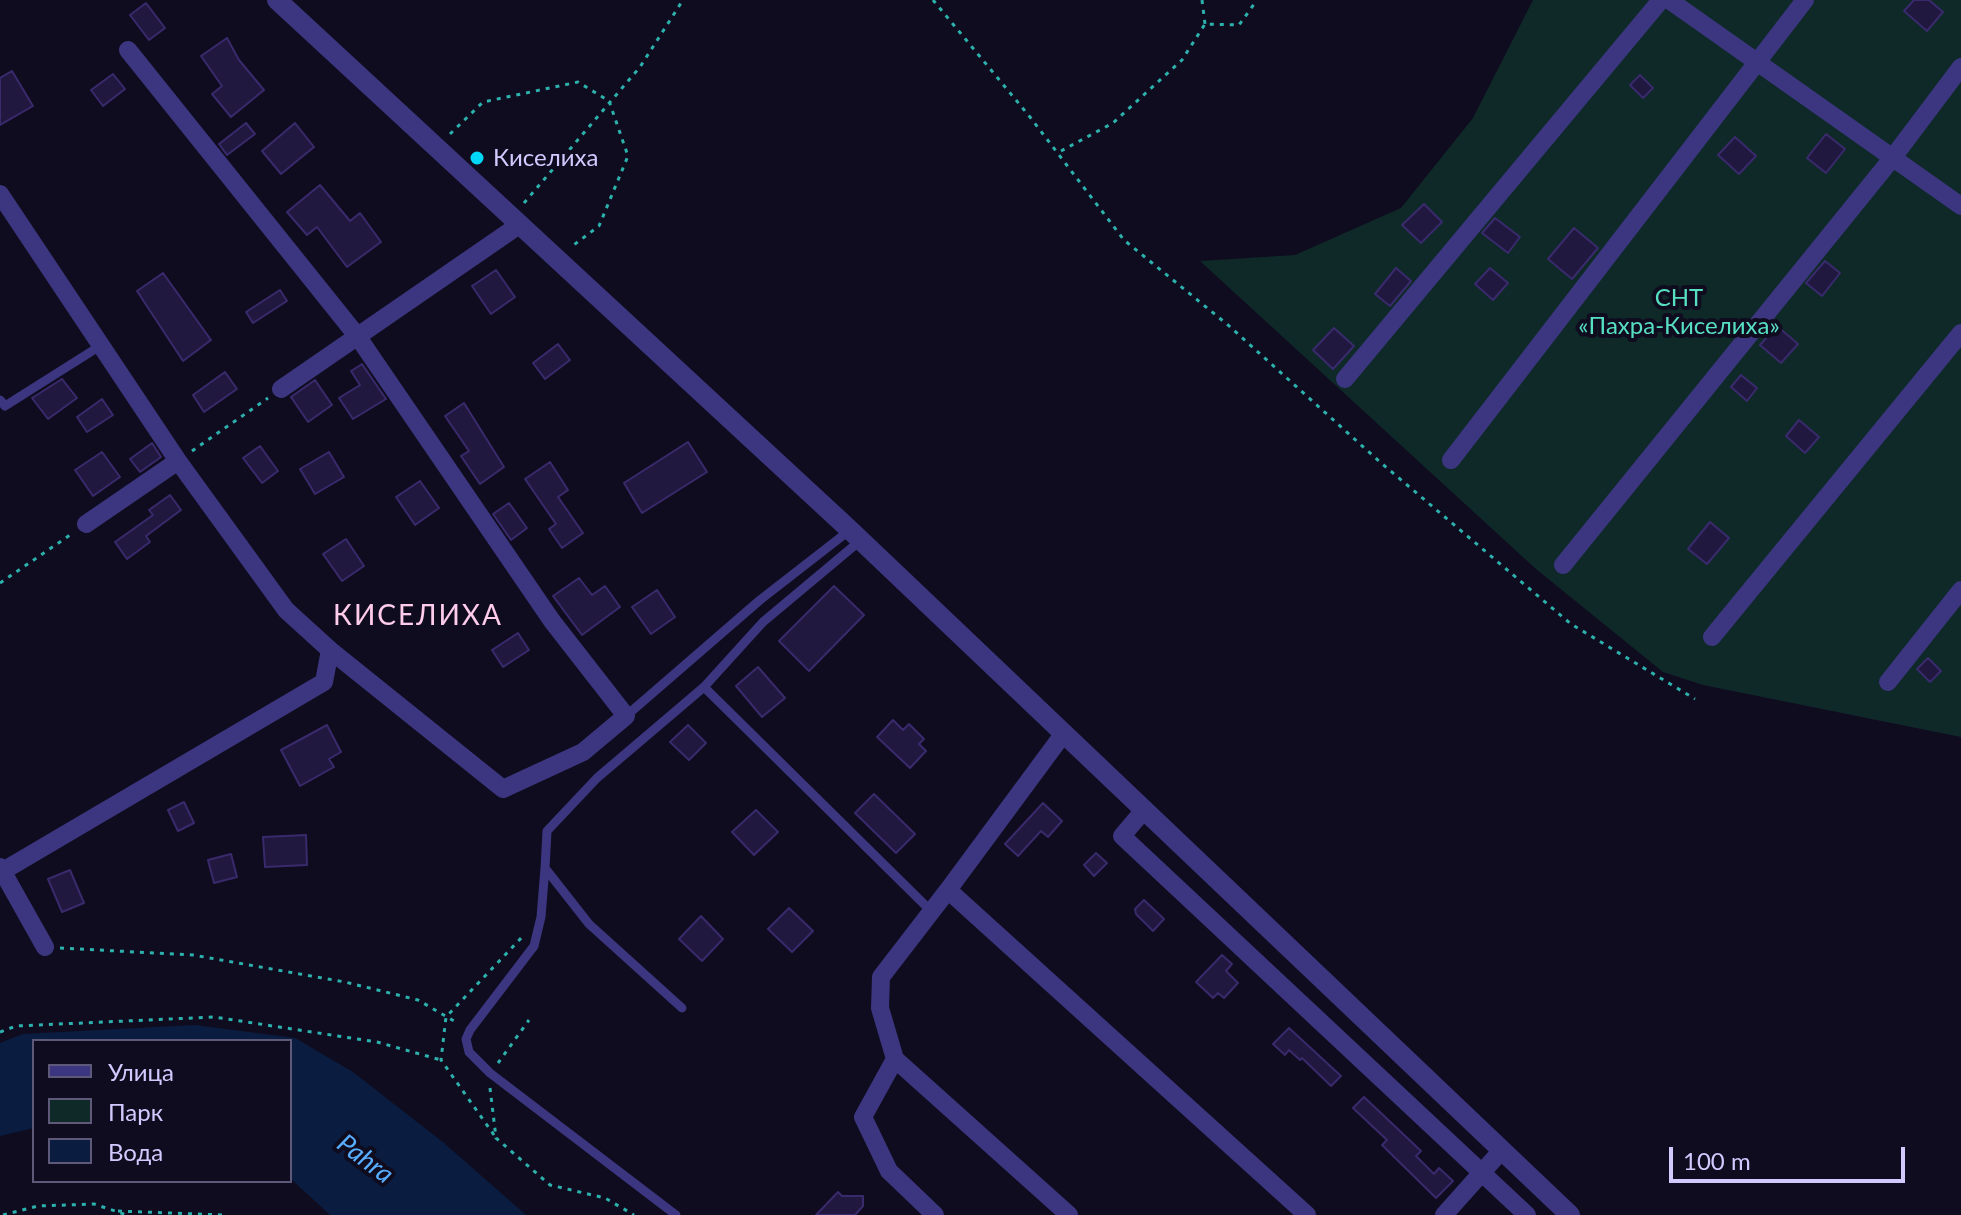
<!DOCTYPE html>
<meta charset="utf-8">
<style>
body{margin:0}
#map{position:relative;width:1961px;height:1215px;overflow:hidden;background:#100c1f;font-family:Lato,sans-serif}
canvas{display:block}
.legend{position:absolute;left:32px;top:1039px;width:260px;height:144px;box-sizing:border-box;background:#100c1f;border:2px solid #5e5879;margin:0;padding:10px 14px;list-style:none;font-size:24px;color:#d2caff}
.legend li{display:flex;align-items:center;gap:16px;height:40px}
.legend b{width:40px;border:2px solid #5e5879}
.scale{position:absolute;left:1669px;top:1147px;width:236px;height:36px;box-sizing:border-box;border:4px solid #d2caff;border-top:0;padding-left:10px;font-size:24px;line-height:28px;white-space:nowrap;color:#d2caff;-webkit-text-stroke:6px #100c1f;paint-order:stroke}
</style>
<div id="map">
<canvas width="1961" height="1215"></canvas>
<ul class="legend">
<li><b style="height:10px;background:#3b367f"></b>Улица</li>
<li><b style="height:22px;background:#0f2929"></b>Парк</li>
<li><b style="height:22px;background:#0a1d40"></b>Вода</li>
</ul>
<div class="scale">100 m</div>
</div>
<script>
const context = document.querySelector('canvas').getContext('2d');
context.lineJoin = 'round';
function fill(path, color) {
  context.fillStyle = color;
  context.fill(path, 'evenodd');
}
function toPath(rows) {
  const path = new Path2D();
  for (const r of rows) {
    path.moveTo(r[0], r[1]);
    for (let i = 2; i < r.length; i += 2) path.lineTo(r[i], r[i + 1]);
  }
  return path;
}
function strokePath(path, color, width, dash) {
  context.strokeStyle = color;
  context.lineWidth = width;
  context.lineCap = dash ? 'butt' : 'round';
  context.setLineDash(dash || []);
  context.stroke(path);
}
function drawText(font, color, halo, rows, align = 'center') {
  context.font = font + ' Lato,sans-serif';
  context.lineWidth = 8;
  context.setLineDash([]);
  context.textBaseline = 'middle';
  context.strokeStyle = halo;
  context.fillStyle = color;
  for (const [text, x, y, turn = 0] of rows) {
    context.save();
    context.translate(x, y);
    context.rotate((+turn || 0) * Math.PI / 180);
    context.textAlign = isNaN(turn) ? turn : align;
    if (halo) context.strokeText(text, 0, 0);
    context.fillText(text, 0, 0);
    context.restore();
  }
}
fill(toPath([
 [1533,0,1961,0,1961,737,1703,685,1663,672,1536,569,1200,261,1295,255,1401,208,1473,118]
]), '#0f2929');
fill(toPath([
 [195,1025,295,1038,353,1072,444,1143,526,1215,330,1215,290,1178,290,1041,34,1041,34,1128,0,1136,0,1043,23,1034]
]), '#0a1d40');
const building = toPath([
 [1914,0,1929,0,1943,12,1927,31,1904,11,1914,0],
 [146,3,165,28,149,40,130,15,146,3],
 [227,38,239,60,264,90,231,117,212,94,222,86,201,56,227,38],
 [12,71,33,106,0,125,0,78,12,71],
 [113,74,125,89,103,106,91,90,113,74],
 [1640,75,1653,88,1643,98,1630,85,1640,75],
 [246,123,255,134,227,155,219,144,246,123],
 [295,123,314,147,281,174,262,151,295,123],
 [1826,134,1845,149,1826,173,1807,158,1826,134],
 [1735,137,1756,156,1739,174,1718,155,1735,137],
 [320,185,350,221,360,213,381,242,347,267,317,227,307,235,287,212,320,185],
 [1424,204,1442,222,1421,243,1402,225,1424,204],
 [1495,218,1520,237,1508,253,1482,233,1495,218],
 [1574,228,1598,248,1572,279,1548,259,1574,228],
 [1825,261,1840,273,1822,296,1806,283,1825,261],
 [1396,268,1411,281,1390,306,1375,294,1396,268],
 [1490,268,1508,283,1493,300,1475,284,1490,268],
 [496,270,515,297,491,314,472,286,496,270],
 [163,273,211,340,183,361,137,291,163,273],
 [280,290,287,301,253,323,246,312,280,290],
 [1777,326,1798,344,1781,363,1760,345,1777,326],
 [1334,328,1354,346,1333,369,1313,350,1334,328],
 [558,344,570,360,545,379,533,363,558,344],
 [362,364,386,399,353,419,339,398,360,385,351,371,362,364],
 [225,372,237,389,204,412,193,395,225,372],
 [1741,375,1757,388,1747,401,1731,387,1741,375],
 [62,379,77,398,48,419,32,398,62,379],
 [315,380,332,405,308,422,291,397,315,380],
 [102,399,113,415,87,432,77,417,102,399],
 [464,403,504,467,480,484,461,456,469,451,445,416,464,403],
 [1799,420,1819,437,1805,453,1786,436,1799,420],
 [688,442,707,472,642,513,624,483,688,442],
 [152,443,161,457,140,472,130,459,152,443],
 [260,446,278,471,262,483,243,458,260,446],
 [102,452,120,477,93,496,75,470,102,452],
 [329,452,344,477,315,494,300,469,329,452],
 [550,462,568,490,558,497,583,533,562,548,549,529,556,524,525,479,550,462],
 [420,481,439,508,415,525,396,497,420,481],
 [170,495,181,510,146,536,150,542,127,559,115,542,153,515,149,510,170,495],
 [509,503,527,528,511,540,493,514,509,503],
 [1710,522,1729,538,1707,564,1688,549,1710,522],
 [346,539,364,566,342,581,323,554,346,539],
 [579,578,592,595,605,586,620,607,582,635,553,596,579,578],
 [834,586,864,615,809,671,779,641,834,586],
 [657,590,675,617,651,634,632,607,657,590],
 [518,633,529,650,503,667,492,650,518,633],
 [1928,658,1941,671,1930,682,1917,669,1928,658],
 [758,667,785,698,762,717,736,686,758,667],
 [893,720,903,730,909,724,924,739,919,744,926,751,910,768,877,737,893,720],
 [327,725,341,752,329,759,334,767,300,786,281,750,327,725],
 [688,725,706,743,689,760,670,742,688,725],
 [874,794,915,834,896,853,855,813,874,794],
 [184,802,194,823,178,831,168,810,184,802],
 [1043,803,1062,821,1048,837,1041,831,1018,856,1005,844,1043,803],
 [756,810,778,832,754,855,732,832,756,810],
 [306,835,307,865,265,867,263,837,306,835],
 [1096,853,1107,863,1094,876,1084,865,1096,853],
 [231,854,237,877,214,883,208,860,231,854],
 [70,870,84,903,62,912,48,879,70,870],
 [1144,900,1164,919,1153,931,1136,914,1135,909,1144,900],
 [789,908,813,931,792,952,768,929,789,908],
 [701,916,723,939,702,961,679,939,701,916],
 [1222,955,1232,964,1226,971,1238,983,1224,998,1218,993,1213,998,1196,982,1222,955],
 [1289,1028,1341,1076,1331,1086,1302,1058,1300,1060,1289,1050,1285,1055,1273,1044,1289,1028],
 [1364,1097,1421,1151,1416,1156,1434,1174,1439,1168,1453,1181,1436,1198,1382,1145,1387,1140,1353,1108,1364,1097],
 [838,1192,842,1196,863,1196,863,1206,855,1215,816,1215,838,1192]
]);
fill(building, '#211840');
strokePath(building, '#392a6c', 2);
strokePath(toPath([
 [933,0,1030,117,1124,240,1228,325,1380,462,1571,624,1695,699],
 [1202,0,1205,24],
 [450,134,483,102,578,82,609,101,628,156,599,226,571,247],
 [1061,151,1113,123,1182,60,1205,24,1239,25,1257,0],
 [524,203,640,67,683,0],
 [192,451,268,398],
 [0,583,73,533],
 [60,948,193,955,345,982,418,1000,454,1021],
 [0,1032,16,1026,214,1017,377,1042,441,1060],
 [498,1063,529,1020],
 [490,1088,496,1138,550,1185,605,1198,634,1215],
 [494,1135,441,1060,446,1017,524,935],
 [118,1211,224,1215],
 [3,1215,38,1206,94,1204,127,1215]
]), '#2cb1ad', 3, [4, 6]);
strokePath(toPath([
 [0,400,5,406,100,346],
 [704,687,931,911],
 [626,716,760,600,850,530],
 [545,868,541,917,534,946,470,1030,466,1039,469,1052,490,1073,676,1215],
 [682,1008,589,924,545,868,547,831,597,778,704,687,763,622,861,540]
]), '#3b367f', 9);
strokePath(toPath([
 [1669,0,1961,206],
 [0,194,178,461,286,610,330,650,503,789,583,752,626,716,552,621,358,337,128,50],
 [1345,379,1661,0],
 [281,389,519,225],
 [1451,460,1805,0],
 [86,524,178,461],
 [1563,565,1894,156,1961,67],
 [1712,637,1961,333],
 [1888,682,1961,590],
 [1064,733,948,890,1307,1215],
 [1144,810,1122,836,1527,1215],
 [0,867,45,947],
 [3,871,324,682,330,650],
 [948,890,881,977,880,1008,895,1059,1069,1215],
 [895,1059,863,1117,889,1171,935,1215],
 [1444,1215,1502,1150]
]), '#3b367f', 18);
strokePath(toPath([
 [277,0,850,530,1570,1215]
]), '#3b367f', 20);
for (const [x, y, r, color] of [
 [477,158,8,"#00d6f5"]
]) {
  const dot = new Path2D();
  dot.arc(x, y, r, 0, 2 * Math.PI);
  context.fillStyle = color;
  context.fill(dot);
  strokePath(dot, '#100c1f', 3);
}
drawText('24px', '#d2caff', '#100c1f', [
 ["Киселиха",493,158]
], 'left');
drawText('24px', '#56dfc1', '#100c1f', [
 ["СНТ",1679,298],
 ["«Пахра-Киселиха»",1679,326]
]);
drawText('italic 26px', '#58adff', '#100c1f', [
 ["Pahra",365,1159,37]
]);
context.letterSpacing = '2px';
drawText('28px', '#ffcceb', '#100c1f', [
 ["КИСЕЛИХА",418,616]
]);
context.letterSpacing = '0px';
</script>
